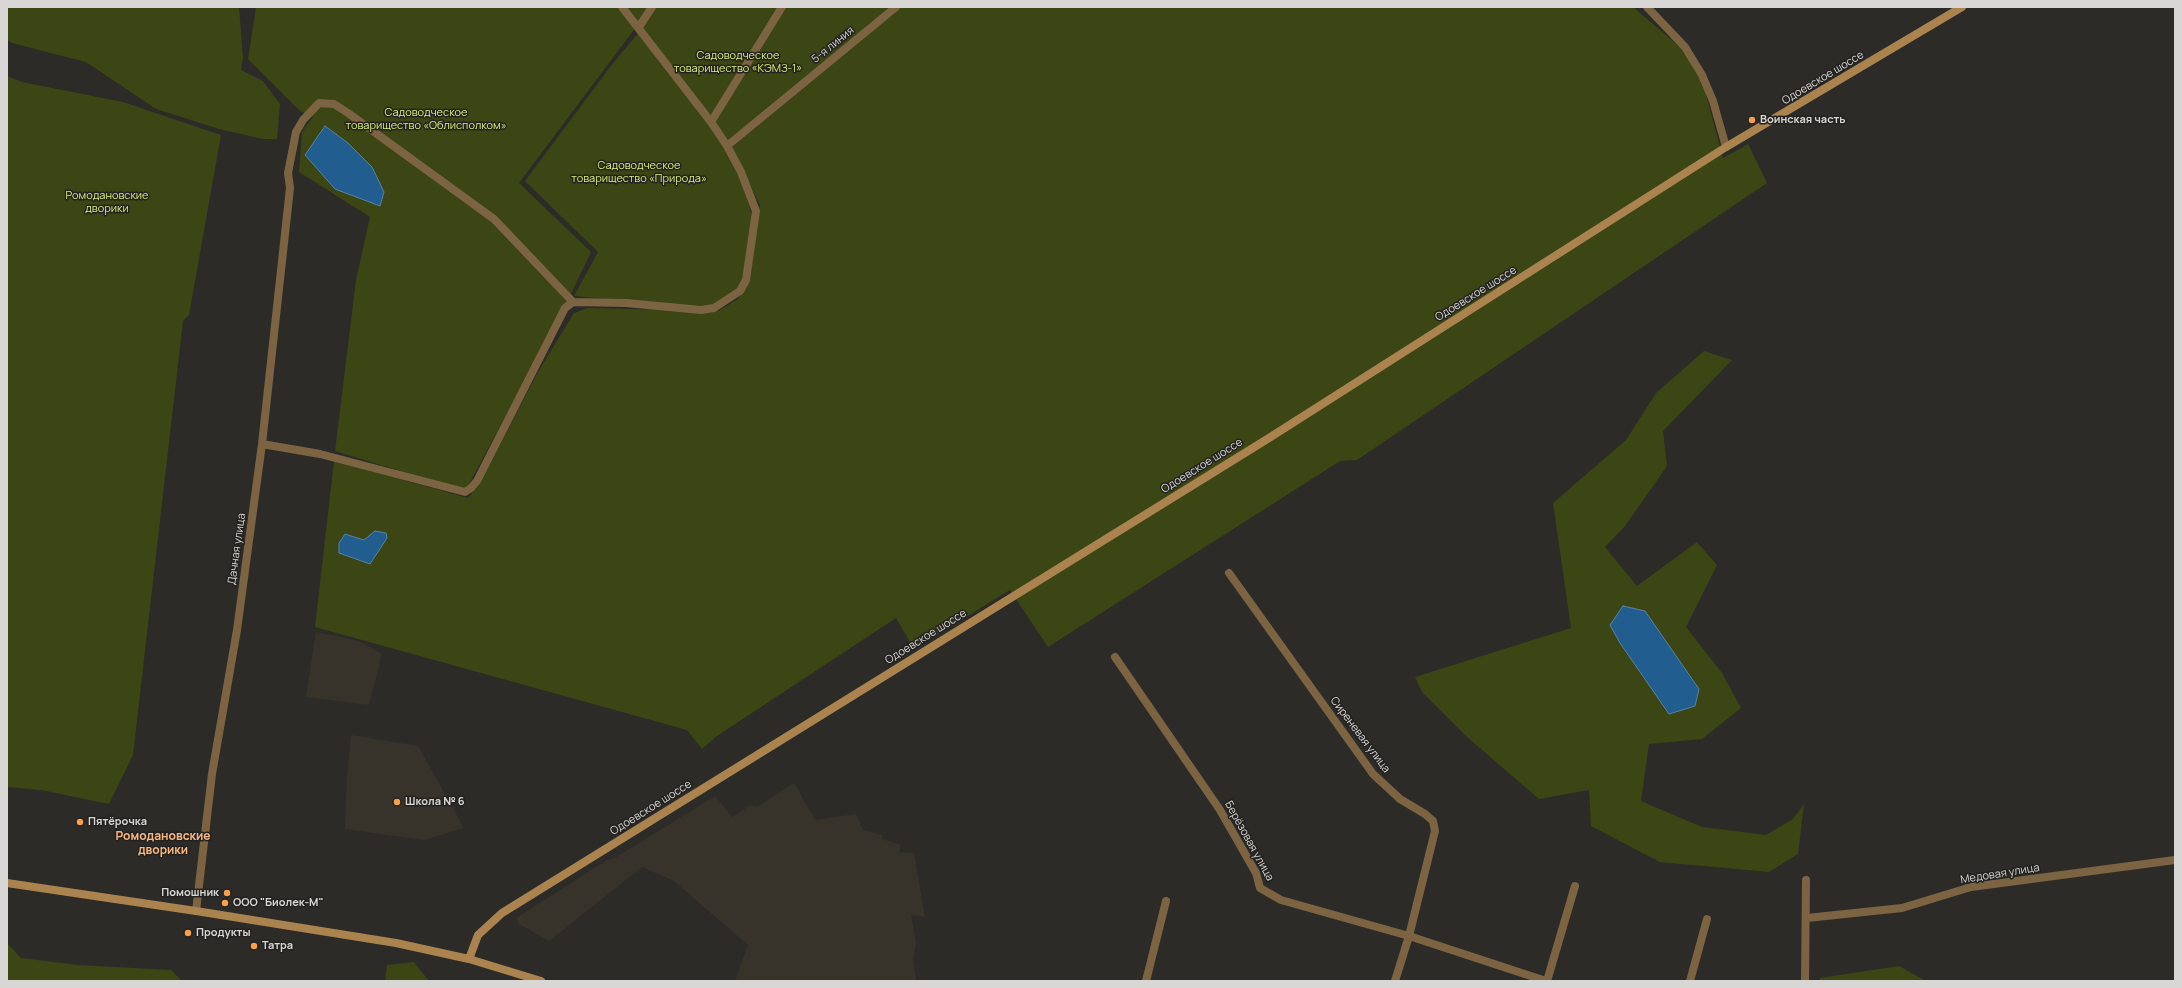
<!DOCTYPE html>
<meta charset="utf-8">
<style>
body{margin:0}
#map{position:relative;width:2182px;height:988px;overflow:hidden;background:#2d2b28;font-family:Manrope,sans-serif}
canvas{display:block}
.frame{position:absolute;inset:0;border:8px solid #d9d7d5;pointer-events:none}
</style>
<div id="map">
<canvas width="2182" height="988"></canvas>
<div class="frame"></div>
</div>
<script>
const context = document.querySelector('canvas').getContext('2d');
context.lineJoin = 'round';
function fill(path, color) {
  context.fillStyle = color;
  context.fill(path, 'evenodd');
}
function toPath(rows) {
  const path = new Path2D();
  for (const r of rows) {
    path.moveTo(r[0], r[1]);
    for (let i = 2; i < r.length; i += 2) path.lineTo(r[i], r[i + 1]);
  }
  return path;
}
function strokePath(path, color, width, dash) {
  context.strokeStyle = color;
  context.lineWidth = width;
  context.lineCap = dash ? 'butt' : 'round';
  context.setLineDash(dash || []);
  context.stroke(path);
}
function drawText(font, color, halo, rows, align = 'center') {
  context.font = font + ' Manrope,sans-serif';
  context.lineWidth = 3;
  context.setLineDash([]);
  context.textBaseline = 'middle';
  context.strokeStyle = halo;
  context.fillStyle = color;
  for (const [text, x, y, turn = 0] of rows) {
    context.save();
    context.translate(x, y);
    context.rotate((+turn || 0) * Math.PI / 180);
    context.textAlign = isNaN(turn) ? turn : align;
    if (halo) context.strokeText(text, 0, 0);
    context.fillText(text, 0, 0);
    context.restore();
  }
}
fill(toPath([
 [316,632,359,641,382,654,369,705,306,697],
 [351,735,418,746,464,828,424,840,345,829,347,777],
 [794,783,815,820,856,814,863,830,882,835,882,839,901,845,899,852,914,853,925,917,911,915,916,942,913,960,916,981,735,981,748,945,674,881,642,867,549,941,519,924,516,918,607,860,615,858,715,796,732,817,751,805,757,807]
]), '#38332a');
fill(toPath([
 [7,7,239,7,243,58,241,70,263,81,280,104,277,139,263,139,219,129,156,109,86,62,12,43,7,40],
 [256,7,619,7,636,27,519,183,591,252,570,296,468,486,464,488,456,488,335,451,356,280,370,217,299,172,302,132,313,117,300,111,248,59],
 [624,7,893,7,728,141],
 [901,7,1633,7,1680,47,1701,76,1723,158,1748,144,1767,183,1357,460,1340,461,1048,647,1010,590,914,649,896,618,717,736,702,749,687,730,315,627,334,461,468,498,480,483,538,372,574,313,588,308,718,311,738,299,750,277,760,205,731,148],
 [639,32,713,129,739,176,747,197,752,217,743,281,738,291,707,308,574,296,598,252,525,181,610,67],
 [7,76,22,82,123,102,221,135,189,315,183,321,133,755,109,804,41,790,7,787],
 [1704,351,1732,360,1663,431,1667,466,1625,526,1605,547,1637,586,1697,542,1717,565,1686,627,1722,673,1741,708,1702,739,1649,744,1641,801,1702,827,1766,835,1793,819,1804,804,1798,854,1769,872,1660,862,1591,826,1589,790,1539,799,1466,736,1422,692,1415,677,1571,628,1553,503,1626,440,1656,393],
 [7,943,21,958,78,965,171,970,182,981,7,981],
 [414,962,429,981,385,981,387,965],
 [1899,966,1926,981,1819,981,1820,978]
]), '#3c4514');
const water = toPath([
 [325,126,348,143,372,167,384,192,380,206,335,189,305,155,325,126],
 [375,531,386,533,387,538,370,564,339,553,339,543,345,534,364,540,375,531],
 [1623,606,1645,611,1699,689,1695,706,1669,714,1620,643,1610,625,1623,606]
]);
fill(water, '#215e8f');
strokePath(water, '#5882a4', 1);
strokePath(toPath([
 [1647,7,1685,47,1702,75,1713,101,1726,147],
 [639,27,652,7],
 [711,122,782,7],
 [727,146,896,7],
 [262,444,320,454,465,492,471,488,477,481,565,308,573,302,626,303,701,310,714,308,740,291,746,280,756,211,741,172,727,146,711,122,622,7],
 [1229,573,1373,774,1400,799,1425,814,1433,821,1435,831,1409,936,1395,981],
 [1115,657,1220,810,1256,873,1260,888,1281,900,1409,936,1546,981],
 [196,911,212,774,237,630,262,444,290,188,288,173,296,132,303,120,319,103,334,104,348,113,494,219,573,302],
 [1807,918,1902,908,1971,887,2175,860],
 [1146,981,1166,901],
 [1547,981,1575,886],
 [1690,981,1707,919],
 [1805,981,1806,880]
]), '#7c6443', 8);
strokePath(toPath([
 [7,883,196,911,396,943,469,959,541,981],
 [469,959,478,935,502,913,1269,438,1726,147,1962,7]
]), '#aa834e', 8);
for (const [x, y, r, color] of [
 [1752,120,4,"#f9a04c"],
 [397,802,4,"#f9a04c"],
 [80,822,4,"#f9a04c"],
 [227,893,4,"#f9a04c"],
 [225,903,4,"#f9a04c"],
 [188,933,4,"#f9a04c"],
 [254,946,4,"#f9a04c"]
]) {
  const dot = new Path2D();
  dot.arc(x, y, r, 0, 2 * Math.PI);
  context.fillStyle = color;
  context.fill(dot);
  strokePath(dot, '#23221f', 1.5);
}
drawText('11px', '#d9d7d5', '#23221f', [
 ["5-я линия",833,45,-39],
 ["Одоевское шоссе",1823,78,-31],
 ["Одоевское шоссе",1476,294,-32],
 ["Одоевское шоссе",1202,466,-32],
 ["Дачная улица",237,549,-82],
 ["Одоевское шоссе",926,637,-32],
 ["Сиреневая улица",1360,735,53],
 ["Одоевское шоссе",651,808,-32],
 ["Берёзовая улица",1249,841,61],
 ["Медовая улица",2000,874,-9]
]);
drawText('11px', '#d9f171', '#23221f', [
 ["Садоводческое",738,56],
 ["товарищество «КЭМЗ-1»",738,69],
 ["Садоводческое",426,113],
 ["товарищество «Облисполком»",426,126],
 ["Садоводческое",639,166],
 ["товарищество «Природа»",639,179],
 ["Ромодановские",107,196],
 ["дворики",107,209]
]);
drawText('bold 11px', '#d9d7d5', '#23221f', [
 ["Воинская часть",1760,120],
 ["Школа № 6",405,802],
 ["Пятёрочка",88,822],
 ["Помошник",219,893,"right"],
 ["ООО \"Биолек-М\"",233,903],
 ["Продукты",196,933],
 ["Татра",262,946]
], 'left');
drawText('bold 12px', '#f7b883', '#23221f', [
 ["Ромодановские",163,837],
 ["дворики",163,851]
]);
</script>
